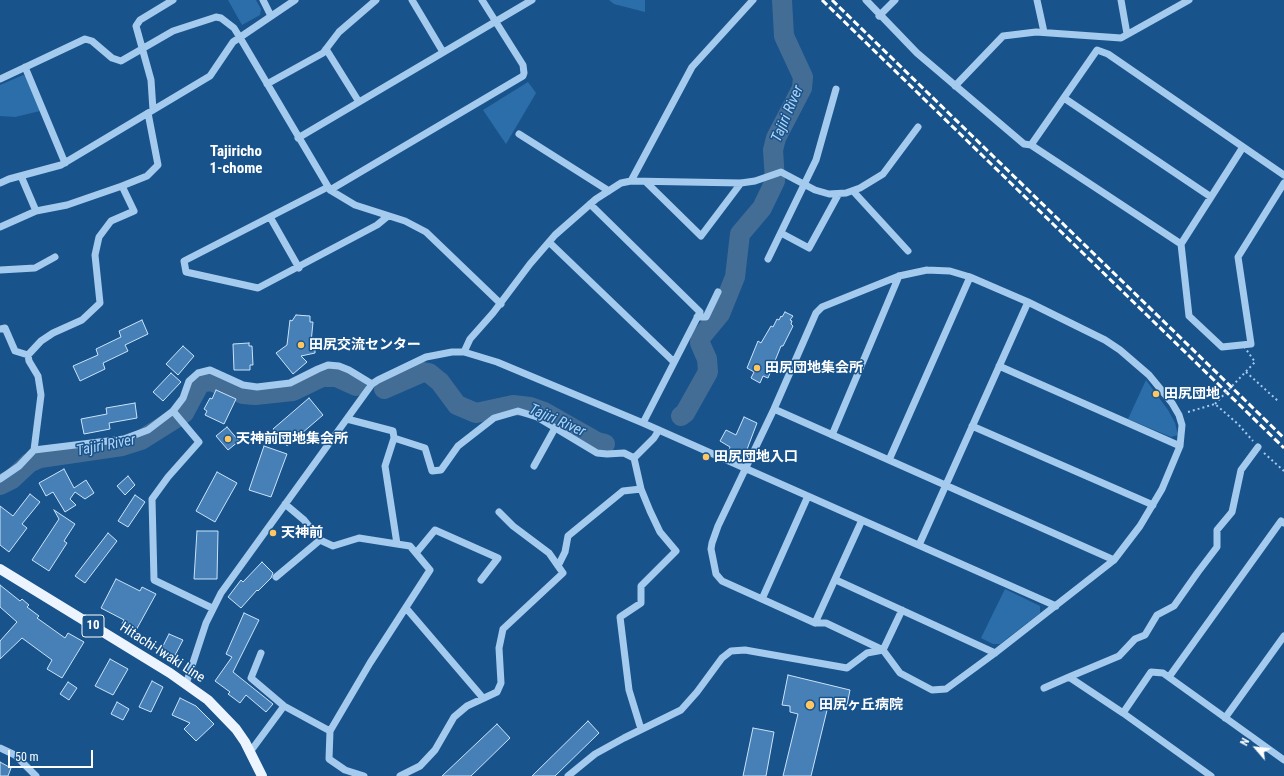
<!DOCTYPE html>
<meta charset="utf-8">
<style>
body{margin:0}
#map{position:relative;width:1284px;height:776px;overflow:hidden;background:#19538b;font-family:"Roboto Condensed",sans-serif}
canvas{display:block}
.north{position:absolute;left:1236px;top:728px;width:40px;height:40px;-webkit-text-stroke:3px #19538b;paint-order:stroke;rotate:298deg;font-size:11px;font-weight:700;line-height:16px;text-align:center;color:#fff}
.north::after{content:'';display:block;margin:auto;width:14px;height:18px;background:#fff;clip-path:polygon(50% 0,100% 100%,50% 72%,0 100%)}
.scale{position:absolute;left:8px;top:750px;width:85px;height:18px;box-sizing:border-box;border:2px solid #fff;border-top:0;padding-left:5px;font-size:12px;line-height:14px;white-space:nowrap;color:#fff;-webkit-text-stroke:3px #19538b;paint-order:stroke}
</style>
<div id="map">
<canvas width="1284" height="776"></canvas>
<div class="north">N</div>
<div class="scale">50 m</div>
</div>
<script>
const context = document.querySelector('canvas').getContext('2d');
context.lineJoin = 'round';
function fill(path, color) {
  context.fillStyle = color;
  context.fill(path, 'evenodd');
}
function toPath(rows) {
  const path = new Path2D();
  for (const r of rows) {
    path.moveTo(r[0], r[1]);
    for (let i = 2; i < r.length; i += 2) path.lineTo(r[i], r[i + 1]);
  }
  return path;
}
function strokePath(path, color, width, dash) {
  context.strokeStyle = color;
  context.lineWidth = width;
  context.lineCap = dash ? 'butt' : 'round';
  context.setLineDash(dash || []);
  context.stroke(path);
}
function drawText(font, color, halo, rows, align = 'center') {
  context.font = font + ' "Roboto Condensed","Noto Sans JP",sans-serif';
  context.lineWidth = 3;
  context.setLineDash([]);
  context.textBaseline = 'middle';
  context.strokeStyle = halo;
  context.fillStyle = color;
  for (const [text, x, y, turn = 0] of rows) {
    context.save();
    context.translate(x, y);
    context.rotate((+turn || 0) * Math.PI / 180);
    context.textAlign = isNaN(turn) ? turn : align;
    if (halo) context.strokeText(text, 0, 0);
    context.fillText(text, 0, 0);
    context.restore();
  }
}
fill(toPath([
 [228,0,256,0,261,9,260,15,242,25],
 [609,0,645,0,645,12,614,4],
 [23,75,28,77,40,111,15,117,0,116,0,85],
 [528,82,536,93,506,144,483,110],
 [1146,380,1168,410,1175,423,1178,435,1171,437,1128,419],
 [1005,589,1040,606,1040,613,1000,644,993,644,981,638]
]), '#2c6eaa');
const water = toPath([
 [778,0,786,1,788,26,781,26,778,0]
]);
fill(water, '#446d96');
strokePath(water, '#97c6f0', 1);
strokePath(toPath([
 [384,389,423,372,429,373,440,382,457,405,476,413,513,405,530,407,544,412,597,442,605,444],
 [681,416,685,413,708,372,707,359,700,343,701,337,720,314,735,277,740,234,762,208,775,181,773,150,776,138,802,88,803,77,784,36,782,0],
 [0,485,12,479,29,463,40,458,122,446,141,440,184,413,200,383,211,381,243,394,255,395,293,391,322,377,336,377,356,386]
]), '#446d96', 20);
const building = toPath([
 [785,312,793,316,790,320,792,321,791,324,793,326,783,346,781,346,768,378,763,376,760,383,751,378,754,372,747,368,758,341,761,343,771,326,773,327,777,319,779,320,781,316,782,317,785,312],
 [296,315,310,316,310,322,313,322,311,343,315,344,315,353,301,356,307,362,293,374,276,353,287,345,290,320,292,321,296,315],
 [142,320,148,334,125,345,128,351,103,363,105,369,80,381,73,366,98,355,96,349,121,337,119,331,142,320],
 [249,343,249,346,252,346,253,365,250,365,250,370,234,370,233,344,249,343],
 [183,346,194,356,178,375,166,364,183,346],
 [171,373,181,382,163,401,153,392,171,373],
 [216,390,236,399,224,424,205,415,207,411,204,409,210,398,212,399,216,390],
 [309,398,323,415,287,446,273,429,309,398],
 [135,403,137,418,109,423,110,429,84,434,81,419,107,414,106,408,135,403],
 [744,417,757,423,746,452,743,450,741,456,729,450,730,447,720,441,726,430,736,435,744,417],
 [227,427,239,441,228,450,216,436,227,427],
 [264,446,287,454,271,497,249,490,264,446],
 [64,469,74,488,86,480,94,493,85,499,75,492,70,499,76,505,65,512,53,492,46,496,39,483,64,469],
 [217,472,237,483,215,522,196,511,217,472],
 [128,476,135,485,125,495,117,486,128,476],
 [30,494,40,502,22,524,27,528,9,552,0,545,0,506,13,516,30,494],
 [135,495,145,502,128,527,118,521,135,495],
 [54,510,75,524,64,541,67,543,49,571,32,560,59,519,54,510],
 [197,531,218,531,217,579,194,579,197,531],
 [108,533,117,541,85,583,75,576,108,533],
 [262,562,273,573,271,578,258,591,257,590,241,608,228,597,241,580,243,582,262,562],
 [116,579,140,591,142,587,156,594,135,632,122,624,124,620,101,608,116,579],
 [0,585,20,601,22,599,29,605,27,607,39,616,37,618,65,638,68,633,84,642,62,678,47,669,52,660,22,638,0,659,0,641,17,622,0,607,0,585],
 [244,613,259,620,233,672,273,704,266,712,246,695,240,703,228,694,230,692,215,681,232,657,226,654,244,613],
 [169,634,183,640,173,659,160,652,169,634],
 [110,659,128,669,113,695,95,686,110,659],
 [788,675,850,690,846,710,828,706,811,776,783,776,798,714,790,712,790,706,782,705,788,675],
 [152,681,163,687,151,712,139,707,152,681],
 [68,682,77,688,69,700,60,694,68,682],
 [180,698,196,706,214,724,196,741,184,729,190,723,172,715,180,698],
 [117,702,129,709,123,720,111,714,117,702],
 [588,721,599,733,555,776,532,776,588,721],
 [497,724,510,738,471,776,442,776,497,724],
 [753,728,774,732,766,776,743,776,753,728],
 [0,762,11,768,8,776,0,776,0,762]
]);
fill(building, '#4680b6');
strokePath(building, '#cae3fa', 1);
strokePath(toPath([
 [1246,372,1278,401],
 [1188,412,1215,404,1238,424,1253,441],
 [1264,453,1284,471]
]), '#a4caee', 2, [2, 3]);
strokePath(toPath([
 [263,0,271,16],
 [412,0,443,52],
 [866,0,917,53,1024,144,1031,145,1181,244],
 [1037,0,1044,32],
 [1121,0,1127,34],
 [879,16,895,0],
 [326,49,359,102],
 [25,67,65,163],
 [0,79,85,39,92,41,112,58,121,61,173,31,216,17,221,18,234,28,239,36,330,190,355,205,405,221,426,232,501,304],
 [267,84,323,53,339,32,376,0],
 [955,86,1003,36,1036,32,1121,38,1189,0],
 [1064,98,1211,197],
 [153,110,151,80,136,26,140,20,173,0],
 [519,134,609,191],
 [298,138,532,0],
 [1031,145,1097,50,1108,54,1284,175],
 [1243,147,1181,244,1189,316,1222,347,1251,344,1238,257,1284,183],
 [21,176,36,211,67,205,122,186],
 [631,181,692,67,753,0],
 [646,182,701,236,741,183],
 [0,183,9,179,61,165,210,76,233,42,295,0],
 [328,187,184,261,186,272,258,288,377,225,388,216],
 [330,190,523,76,524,73,523,65,482,0],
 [853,191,908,251],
 [590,204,700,312,643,423],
 [270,217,299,268],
 [0,227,36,211],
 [781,233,809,248,838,195],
 [549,242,674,362],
 [768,259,816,160,836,89],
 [0,270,35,268,55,257],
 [927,270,950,271,970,277,1028,302,1105,340,1120,350,1149,375,1172,403,1179,415,1182,425,1180,446,1162,489,1140,526,1114,560,995,653,946,689,932,690,900,673,883,650,826,623,815,623,722,581,716,574,711,549,712,543,718,526,774,409,816,313,822,307,899,276,927,270],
 [697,317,706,317,718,292],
 [0,329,5,328,15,351,28,355],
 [464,352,470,339,493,313,530,264,555,235,596,199,621,183,631,181,741,183,755,181,781,172,815,190,829,194,846,193,860,188,883,174,918,127],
 [999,366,1180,446],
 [774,409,1114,560],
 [173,411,199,442,168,477,152,499,154,580,212,608],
 [347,419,393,431,394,438],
 [972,426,1153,505],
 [832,435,899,276],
 [34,450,124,439,148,430,173,411,183,398,189,381,198,373,210,370,243,385,257,387,290,383,318,369,328,365,339,366,349,370,372,384],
 [634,458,654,438,659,430],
 [889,460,970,277],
 [534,466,555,428],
 [0,479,19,466,34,450,41,395,38,376,29,361,28,355,41,341,53,333,82,320,100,303,95,255,99,237,111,221,134,211,122,186,147,176,158,165,148,113],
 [285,504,304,520,320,540],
 [919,545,1028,302],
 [416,553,435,530,498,558,481,580],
 [558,566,565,552,568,536,623,491,641,489],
 [276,577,320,540,333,546,359,538,397,544],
 [836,580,995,653],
 [762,599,808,496],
 [406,608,483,698],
 [815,623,862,520],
 [261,653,251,678,284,706,330,731],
 [1169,677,1281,521,1284,523],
 [186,684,206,623,221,593,372,384,378,380,426,357,452,352,464,352,497,362,643,423,1056,606],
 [1044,688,1069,677],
 [1123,713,1069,677,1119,656,1135,639,1145,635,1157,615,1174,606,1198,572,1217,547,1217,530,1232,512,1241,470,1258,447],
 [1225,718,1284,636],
 [0,748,15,755,36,776],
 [250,752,284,706],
 [364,776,345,770,329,759,330,731,370,663,430,570,410,546,397,544,385,466,394,438,425,448,432,471,441,470,458,446,494,418,518,411,537,417,597,453,607,454,624,453,634,458,641,489,650,511,660,532,676,551,641,586,641,603,620,617,629,690,641,729],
 [400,776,420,766,435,750,454,717,467,706,497,692,501,683,499,648,503,629,563,573,549,553,513,526,499,512],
 [568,776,595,754,624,738,681,710,697,692,722,658,731,651,745,650,847,668,867,653,883,650,902,610],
 [1211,776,1123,713,1151,672,1163,673,1284,760]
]), '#a4caee', 7);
strokePath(toPath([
 [0,569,170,673,208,700,236,729,245,742,262,776]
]), '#ebf4ff', 10);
strokePath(toPath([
 [822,0,1284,448],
 [832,0,1284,438]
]), '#fff', 3, [7, 3]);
strokePath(toPath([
 [1215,404,1255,362,1243,345]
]), '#a4caee', 2, [2, 3]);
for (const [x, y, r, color] of [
 [301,345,4,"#ffc661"],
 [757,368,4,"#ffc661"],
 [1156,394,4,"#ffc661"],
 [228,439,4,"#ffc661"],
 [706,457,4,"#ffc661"],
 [273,533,4,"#ffc661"],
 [810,705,5,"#ffc661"]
]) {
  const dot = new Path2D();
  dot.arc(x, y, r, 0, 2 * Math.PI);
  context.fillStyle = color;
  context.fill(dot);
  strokePath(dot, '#19538b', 1.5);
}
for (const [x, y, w] of [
 [93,626,22]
]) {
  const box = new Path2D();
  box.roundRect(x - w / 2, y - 11, w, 22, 3);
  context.fillStyle = '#19538b';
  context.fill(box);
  strokePath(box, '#fff', 1);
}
drawText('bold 13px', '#fff', null, [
 ["10",93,626]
]);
drawText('bold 14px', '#fff', '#19538b', [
 ["田尻交流センター",309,345],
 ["田尻団地集会所",765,368],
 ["田尻団地",1164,394],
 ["天神前団地集会所",236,439],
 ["田尻団地入口",714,457],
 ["天神前",281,533],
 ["田尻ヶ丘病院",819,705]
], 'left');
drawText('14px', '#fff', '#19538b', [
 ["Hitachi-Iwaki Line",162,653,33]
]);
drawText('italic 15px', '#b0d4f5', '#19538b', [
 ["Tajiri River",788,114,-67],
 ["Tajiri River",557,421,24],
 ["Tajiri River",106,446,-11]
]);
drawText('bold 15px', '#fff', '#19538b', [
 ["Tajiricho",236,152],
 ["1-chome",236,169]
]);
</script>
